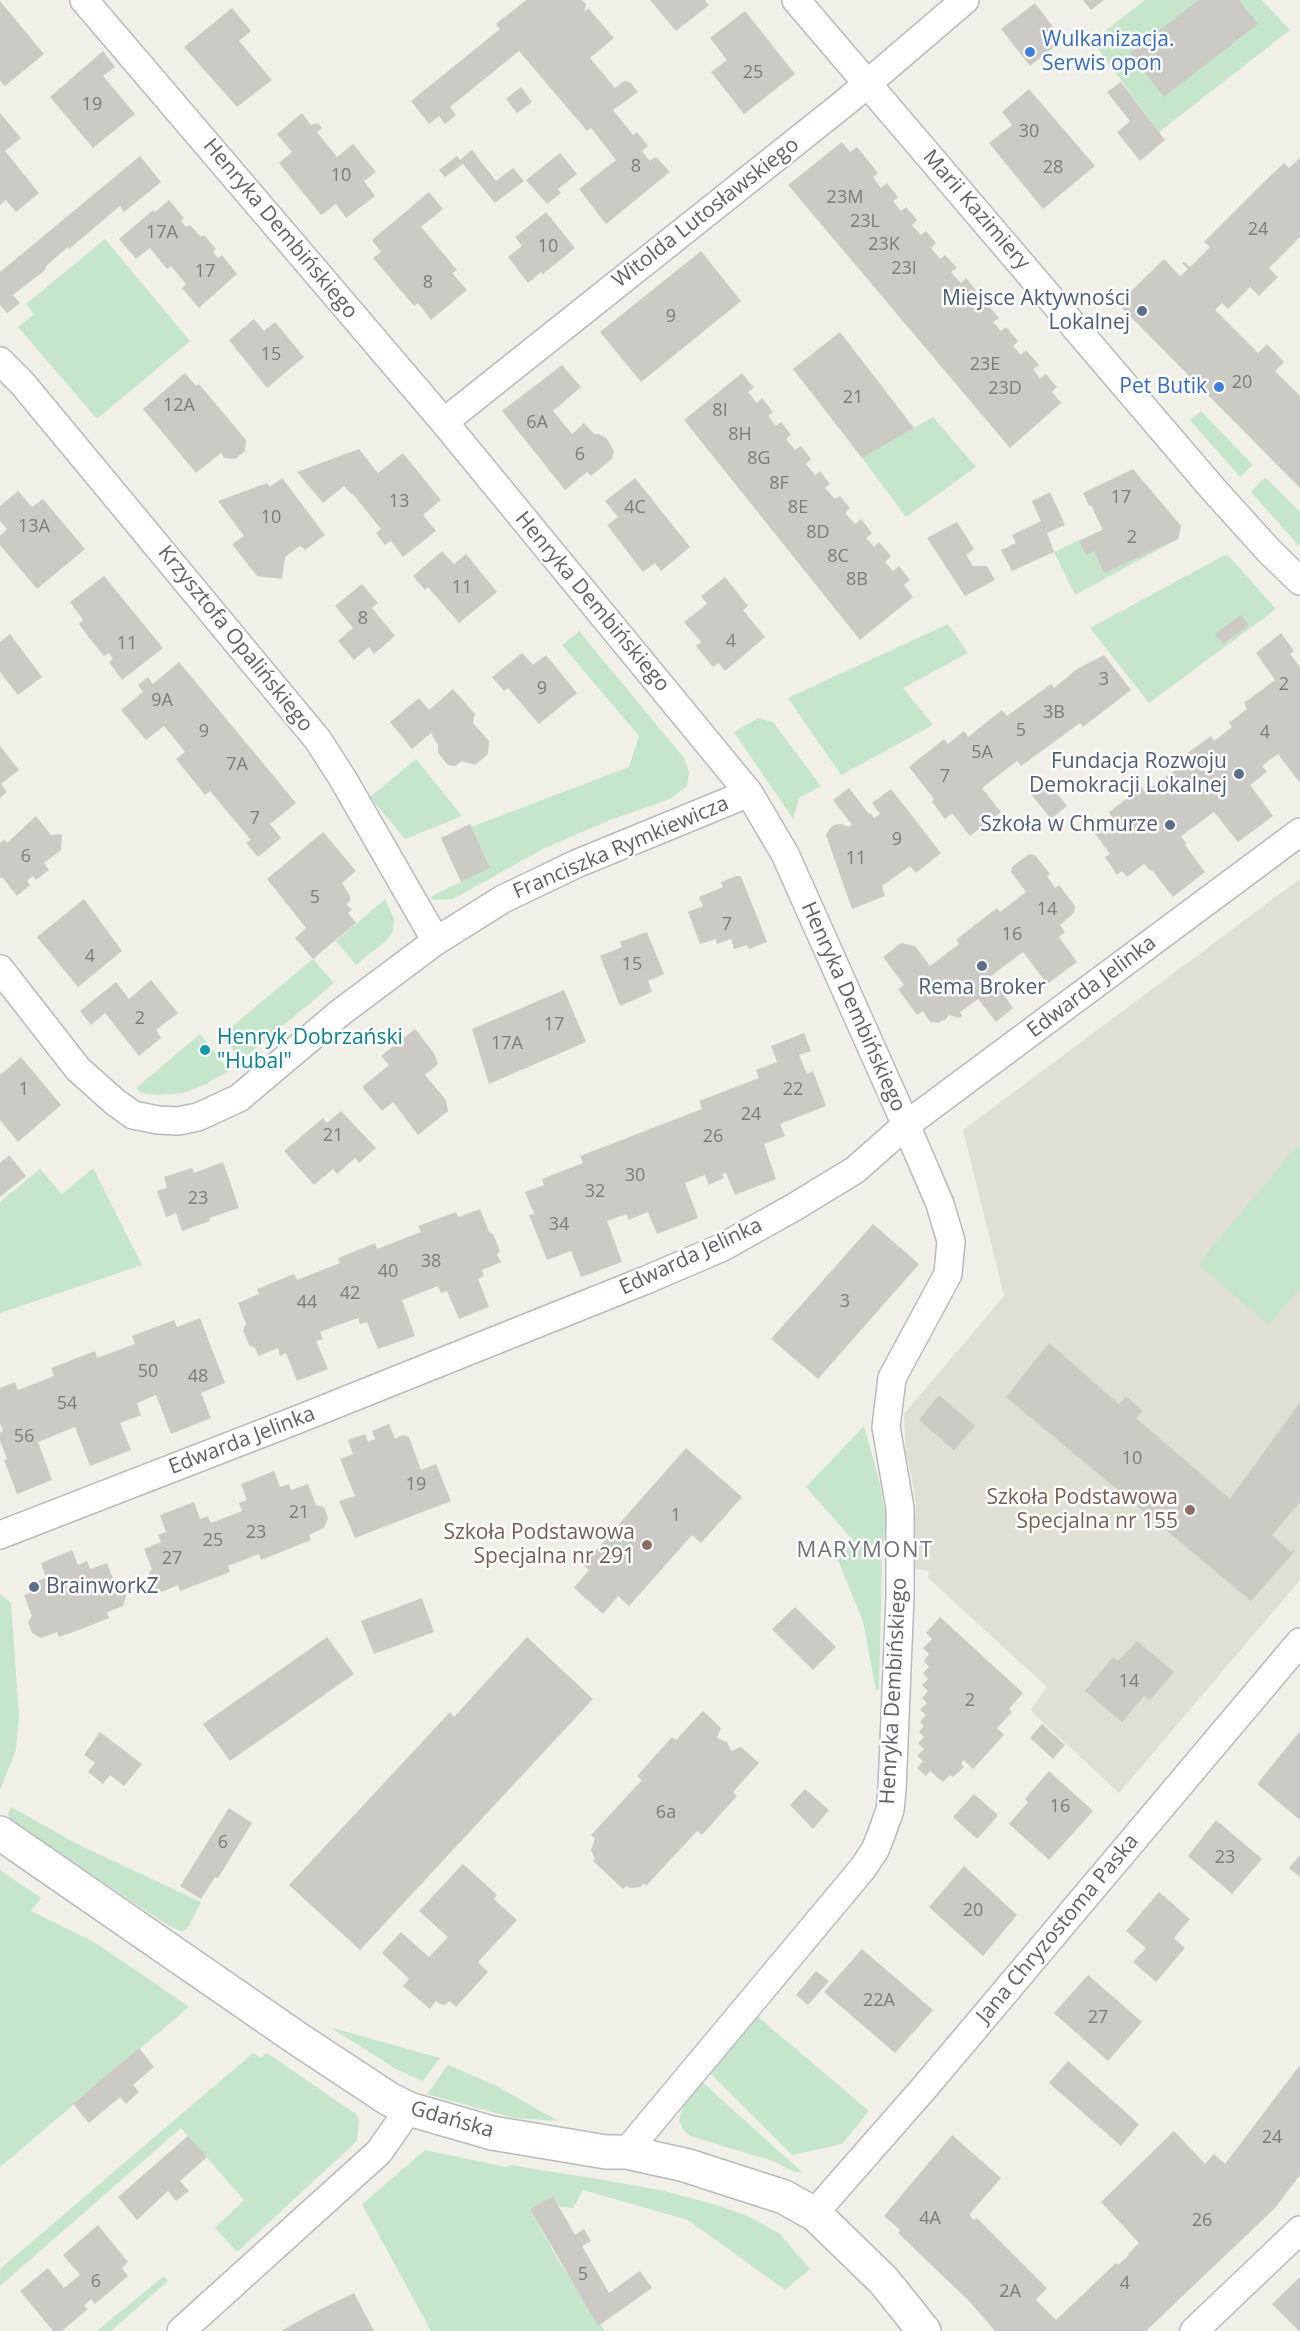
<!DOCTYPE html>
<meta charset="utf-8">
<style>
body{margin:0}
canvas{display:block;background:#f0f0e8}
</style>
<canvas width="1300" height="2331"></canvas>
<script>
const context = document.querySelector('canvas').getContext('2d');
context.lineJoin = 'round';
function fill(path, color) {
  context.fillStyle = color;
  context.fill(path, 'evenodd');
}
function toPath(rows) {
  const path = new Path2D();
  for (const r of rows) {
    path.moveTo(r[0], r[1]);
    for (let i = 2; i < r.length; i += 2) path.lineTo(r[i], r[i + 1]);
  }
  return path;
}
function strokePath(path, color, width, dash) {
  context.strokeStyle = color;
  context.lineWidth = width;
  context.lineCap = dash ? 'butt' : 'round';
  context.setLineDash(dash || []);
  context.stroke(path);
}
function drawText(font, color, halo, rows, align = 'center') {
  context.font = font + ' "Open Sans",sans-serif';
  context.lineWidth = 5;
  context.setLineDash([]);
  context.textBaseline = 'middle';
  context.strokeStyle = halo;
  context.fillStyle = color;
  for (const [text, x, y, turn = 0] of rows) {
    context.save();
    context.translate(x, y);
    context.rotate((+turn || 0) * Math.PI / 180);
    context.textAlign = isNaN(turn) ? turn : align;
    if (halo) context.strokeText(text, 0, 0);
    context.fillText(text, 0, 0);
    context.restore();
  }
}
fill(toPath([
 [1300,879,1300,1580,1119,1793,1035,1715,1031,1709,1047,1687,928,1578,929,1571,912,1568,916,1505,911,1473,906,1454,904,1414,1004,1296,963,1130]
]), '#e0dfd6');
fill(toPath([
 [1145,0,1262,0,1290,30,1159,132,1092,41],
 [105,239,190,341,97,419,18,327,34,314,26,304],
 [1201,411,1253,465,1240,477,1190,420],
 [933,417,976,467,906,517,862,458],
 [1265,477,1300,512,1300,547,1251,492],
 [1161,502,1181,526,1178,539,1075,595,1054,552],
 [1227,554,1276,609,1149,703,1090,628],
 [948,624,968,653,903,688,933,725,841,775,788,698],
 [579,631,684,758,689,772,687,786,670,799,610,820,543,849,453,899,433,900,430,897,490,868,471,827,629,767,639,736,562,645],
 [758,718,773,722,821,786,799,798,793,819,734,732],
 [416,759,462,816,405,839,370,797],
 [385,899,394,919,393,931,387,940,356,965,336,941],
 [313,959,334,983,244,1058,239,1058,224,1039,224,1033],
 [200,1034,229,1071,206,1084,183,1093,158,1095,140,1093,136,1088],
 [1298,1145,1300,1147,1300,1288,1269,1325,1198,1264],
 [93,1168,142,1265,0,1313,0,1202,40,1169,62,1194],
 [864,1426,880,1484,886,1518,882,1562,879,1689,876,1690,863,1622,836,1555,839,1549,851,1538,806,1487],
 [0,1594,11,1603,19,1715,16,1750,0,1790],
 [11,1807,79,1845,201,1902,190,1924,185,1930,180,1931,166,1924,11,1821,8,1814],
 [0,1870,41,1898,31,1911,96,1943,189,2007,0,2167],
 [757,2016,869,2111,842,2144,792,2155,710,2073],
 [331,2028,336,2029,440,2058,423,2081,398,2070],
 [253,2053,261,2058,267,2053,356,2114,359,2121,357,2141,237,2252,215,2228,244,2200,181,2128,0,2286,0,2269],
 [448,2065,497,2086,558,2121,514,2118,427,2094],
 [701,2081,803,2173,792,2171,776,2162,690,2136,683,2129,679,2120,684,2104],
 [425,2150,506,2167,511,2165,604,2180,665,2191,716,2205,748,2216,780,2234,810,2269,785,2290,688,2220,583,2190,573,2208,560,2207,553,2196,530,2209,558,2260,605,2331,431,2331,362,2204],
 [164,2276,168,2281,111,2331,97,2331]
]), '#c6e6cb');
fill(toPath([
 [526,0,582,0,586,4,584,12,588,8,614,38,590,58,615,88,624,81,630,82,638,92,613,110,633,135,637,132,648,146,642,151,650,161,656,157,670,172,606,224,579,189,616,160,591,128,587,131,519,51,450,107,456,115,445,124,439,116,429,124,411,101,500,29,496,24],
 [650,0,705,0,709,5,676,31],
 [1083,0,1104,0,1091,10],
 [1199,0,1239,0,1258,24,1164,97,1130,53],
 [0,1,44,54,5,86,0,81],
 [1035,3,1063,40,1030,66,1001,29],
 [232,8,251,31,239,41,272,80,237,107,184,47],
 [745,11,795,74,744,114,711,72,727,60,710,38],
 [103,51,115,67,103,76,135,114,93,148,50,97],
 [1121,82,1165,140,1140,161,1117,132,1130,121,1107,92],
 [521,87,532,102,517,113,506,99],
 [1029,89,1095,166,1043,209,989,143,1012,125,1002,112],
 [0,113,21,138,5,151,39,193,16,212,6,200,0,205],
 [302,113,311,125,318,123,322,128,317,132,337,157,353,144,376,172,364,181,375,196,346,218,336,204,321,215,279,163,292,152,277,134],
 [842,142,850,152,857,147,878,173,873,177,881,188,887,183,898,197,893,201,901,211,906,207,917,220,912,225,921,235,926,231,936,243,931,248,940,259,945,255,957,268,951,272,961,283,966,278,979,294,974,299,981,307,986,303,999,318,993,322,1001,331,1006,327,1018,341,1013,346,1021,355,1026,350,1039,365,1033,369,1040,379,1046,374,1057,387,1052,392,1061,403,1010,448,788,185],
 [472,150,496,181,513,168,524,181,495,203,463,164,445,177,439,170,457,156,460,160],
 [560,153,577,174,558,189,561,193,547,204,526,180],
 [140,156,161,182,124,212,120,206,69,249,68,247,47,265,45,270,13,295,20,303,7,313,0,305,0,272],
 [1300,158,1300,237,1269,268,1278,277,1259,296,1250,287,1228,309,1222,303,1215,310,1258,353,1267,344,1284,362,1275,371,1300,396,1300,488,1118,304,1164,259,1180,276,1188,269,1182,263,1184,262,1190,267,1210,247,1204,242,1264,182,1284,163,1289,168],
 [429,192,443,209,421,227,457,270,452,273,467,290,431,320,418,303,414,306,373,258,381,252,372,240],
 [169,200,184,218,181,221,186,227,190,225,201,237,204,235,216,249,213,252,218,258,222,255,237,274,199,308,182,288,186,284,171,266,167,269,150,248,136,259,119,239,153,210,155,212],
 [546,212,575,248,543,274,541,272,528,283,508,257,522,246,515,237],
 [701,251,741,301,641,382,600,332],
 [254,319,264,331,275,322,304,357,267,388,229,340],
 [840,332,914,428,862,458,793,369],
 [562,365,581,387,553,411,572,434,584,423,594,434,599,434,607,439,614,451,612,459,591,476,587,472,565,490,502,411],
 [185,373,196,386,199,384,246,440,245,451,235,459,224,458,221,453,196,473,143,409],
 [742,373,754,388,748,392,757,403,762,398,773,412,768,416,776,426,781,422,791,435,786,439,795,450,801,446,811,459,806,464,815,475,820,471,830,484,825,488,835,499,840,496,850,508,845,513,855,524,861,519,872,533,866,538,874,547,879,542,891,556,885,562,893,571,899,566,910,580,904,585,913,597,860,640,684,420],
 [359,449,378,473,403,453,441,500,423,515,436,531,403,557,391,541,385,545,376,533,381,529,352,493,351,494,344,486,323,503,297,472],
 [1133,469,1181,526,1178,539,1104,573,1094,551,1086,555,1079,541,1103,530,1091,505,1089,506,1083,493],
 [282,478,325,535,305,550,300,546,285,557,282,579,257,576,232,544,244,536,218,501,267,483,270,487],
 [635,478,690,547,661,571,655,563,643,572,607,525,618,517,605,501],
 [18,491,32,507,43,499,85,549,37,589,0,545,0,536,7,529,0,521,0,506],
 [1050,492,1065,525,1047,533,1054,552,1012,571,1001,550,1016,543,1012,535,1041,521,1032,501],
 [957,522,974,549,966,555,973,566,987,566,995,580,965,596,927,538],
 [442,551,454,564,466,554,497,592,459,623,428,587,425,590,413,576],
 [104,576,163,648,122,680,109,662,113,659,109,653,104,656,90,639,79,624,83,620,70,602],
 [725,577,748,606,743,610,765,637,725,671,719,663,713,667,696,646,701,642,684,622,707,604,701,596],
 [362,584,378,603,372,608,395,636,374,654,369,647,354,660,338,641,353,628,335,606],
 [1241,615,1249,625,1223,644,1215,634],
 [1281,633,1294,651,1290,654,1300,667,1300,783,1278,754,1262,766,1267,772,1250,785,1273,816,1238,842,1214,812,1181,836,1186,843,1185,845,1205,872,1173,897,1152,870,1151,871,1144,864,1127,877,1122,871,1117,875,1105,857,1110,854,1093,831,1112,817,1109,812,1142,787,1145,792,1182,765,1178,760,1211,736,1214,741,1232,727,1229,723,1247,709,1244,703,1275,680,1256,653],
 [10,634,42,677,18,695,0,672,0,642],
 [522,653,533,665,546,655,577,693,539,724,508,688,504,691,492,677],
 [1104,655,1131,690,1083,727,1080,723,1021,766,1017,761,982,788,1001,812,970,836,952,813,945,819,932,802,934,799,909,767,944,739,948,744,964,731,968,737,1002,710,1007,716,1051,684,1054,688,1077,669],
 [179,662,296,803,270,824,281,838,258,857,246,843,251,840,210,791,205,795,176,759,185,752,164,726,146,740,121,710,143,692,138,685,148,677,153,684],
 [453,689,475,714,473,723,489,741,488,754,475,765,462,761,455,766,448,765,438,753,438,745,431,733,412,749,390,722,419,698,429,710],
 [0,746,19,770,1,784,7,792,0,798],
 [1047,780,1067,806,1051,819,1030,793],
 [849,788,869,814,870,813,874,818,880,814,872,803,891,789,941,853,916,873,910,866,882,886,885,896,852,909,826,835,830,828,834,825,841,824,849,827,852,825,833,800],
 [36,816,51,835,62,834,61,850,44,863,49,870,36,880,33,876,27,881,30,885,17,896,3,878,0,878,0,843,4,839,7,843],
 [470,824,490,868,461,882,441,838],
 [323,832,356,871,342,883,350,896,350,901,347,904,352,910,348,913,356,923,313,959,295,938,306,928,267,879],
 [1029,854,1035,855,1050,874,1047,876,1055,888,1059,885,1075,906,1074,913,1060,925,1065,932,1059,937,1077,962,1047,984,1023,952,991,976,1013,1008,996,1022,978,999,960,1012,962,1016,959,1018,949,1015,944,1021,943,1020,938,1023,930,1022,923,1011,917,1015,898,989,904,985,883,957,901,943,915,946,930,966,959,944,956,940,976,924,997,908,1000,912,1026,892,1011,872,1012,867],
 [736,876,740,876,742,879,767,942,749,949,747,945,734,949,731,939,717,944,716,939,700,944,688,912,703,906,699,897,723,887,721,882],
 [84,899,122,951,78,987,37,937],
 [647,932,664,974,648,981,652,992,620,1006,600,956,622,947,620,942],
 [151,980,178,1013,156,1030,161,1038,139,1056,105,1013,91,1025,80,1011,116,982,129,999],
 [564,990,586,1042,489,1084,472,1029],
 [415,1029,434,1053,438,1064,425,1075,446,1100,448,1111,418,1135,393,1102,382,1111,362,1087,389,1065,381,1056],
 [804,1033,811,1051,799,1055,807,1074,813,1071,826,1106,780,1124,785,1136,764,1144,776,1179,735,1195,726,1173,722,1174,724,1178,709,1185,705,1175,685,1183,698,1218,657,1234,648,1212,628,1220,627,1214,607,1221,622,1262,581,1277,571,1251,547,1260,529,1215,534,1214,525,1192,544,1185,542,1179,583,1163,580,1156,702,1109,699,1101,759,1078,756,1070,777,1062,771,1046],
 [21,1057,61,1105,18,1142,0,1120,0,1075],
 [341,1111,376,1148,359,1163,355,1158,337,1174,333,1169,314,1185,284,1151,323,1118,327,1123],
 [9,1155,26,1176,0,1197,0,1163],
 [223,1162,239,1208,209,1218,210,1221,182,1231,176,1213,166,1217,157,1191,167,1188,164,1177,192,1168,194,1173],
 [480,1209,489,1232,493,1234,500,1251,497,1255,501,1262,482,1270,484,1276,478,1279,489,1307,459,1319,447,1291,441,1293,438,1286,402,1300,415,1336,378,1349,367,1322,360,1324,358,1318,338,1325,320,1332,323,1339,316,1341,328,1369,297,1381,286,1353,280,1356,278,1348,259,1356,255,1348,249,1345,243,1330,246,1324,238,1303,259,1294,257,1289,294,1274,297,1280,340,1263,338,1258,375,1243,377,1249,421,1232,418,1226,456,1212,458,1217],
 [873,1224,919,1264,818,1379,771,1339],
 [200,1318,225,1383,201,1393,211,1418,171,1434,156,1395,137,1403,141,1415,120,1423,131,1450,90,1466,75,1427,38,1442,52,1480,17,1494,4,1460,7,1459,0,1441,0,1433,3,1431,0,1423,0,1388,15,1382,18,1390,54,1376,51,1368,95,1351,97,1358,135,1344,132,1336,174,1320,177,1327],
 [1049,1343,1119,1404,1126,1396,1143,1411,1136,1418,1230,1499,1300,1402,1300,1502,1272,1535,1291,1552,1293,1550,1295,1551,1251,1601,1006,1397],
 [939,1395,975,1426,954,1450,919,1420],
 [389,1424,395,1439,403,1435,409,1437,421,1470,436,1464,451,1501,355,1538,339,1501,355,1496,340,1459,353,1454,348,1440,365,1434,368,1442,375,1439,372,1431],
 [686,1448,742,1497,701,1543,692,1535,629,1606,618,1596,603,1614,574,1588,589,1570,583,1565],
 [274,1471,280,1487,289,1484,291,1490,308,1484,316,1505,324,1507,328,1518,324,1528,309,1535,311,1540,261,1560,259,1554,228,1566,230,1572,180,1591,178,1585,162,1592,151,1586,147,1576,152,1569,144,1549,161,1542,158,1535,166,1532,160,1515,194,1502,200,1519,208,1516,211,1523,242,1511,239,1503,247,1500,241,1484],
 [72,1550,78,1565,87,1561,90,1569,107,1563,115,1584,122,1585,126,1596,123,1606,107,1612,109,1618,84,1628,59,1637,57,1632,41,1638,32,1633,28,1622,32,1616,24,1595,41,1589,38,1581,46,1578,41,1563],
 [422,1598,434,1632,374,1654,361,1621],
 [795,1607,836,1647,813,1670,772,1629],
 [940,1617,1023,1693,1009,1709,1012,1712,997,1728,1004,1735,973,1769,964,1760,961,1764,964,1767,953,1777,950,1775,943,1782,930,1771,926,1776,917,1768,923,1761,917,1756,924,1749,918,1743,924,1737,919,1732,924,1726,920,1722,926,1715,920,1710,927,1703,922,1698,928,1691,922,1685,928,1679,923,1673,929,1667,924,1661,929,1654,923,1648,932,1639,926,1633],
 [327,1637,354,1674,230,1761,203,1724],
 [527,1637,593,1699,360,1950,289,1885,450,1712,454,1717],
 [1137,1641,1174,1672,1150,1700,1144,1696,1122,1722,1085,1691,1113,1657,1118,1661],
 [703,1711,721,1728,717,1738,727,1742,731,1751,741,1747,759,1763,733,1792,737,1796,702,1835,697,1831,646,1886,644,1883,640,1887,630,1888,626,1886,623,1889,593,1861,595,1859,591,1850,595,1839,591,1835,642,1780,637,1776,672,1737,676,1740],
 [1042,1724,1065,1745,1053,1759,1030,1738],
 [1300,1731,1300,1820,1257,1784],
 [100,1732,142,1764,124,1786,110,1775,103,1784,88,1772,95,1763,84,1755],
 [1049,1771,1093,1811,1049,1860,1009,1824,1028,1802,1025,1799],
 [805,1789,829,1810,813,1829,790,1805],
 [974,1794,997,1814,997,1817,977,1839,953,1817],
 [229,1808,252,1823,218,1878,215,1877,201,1899,180,1886],
 [1216,1820,1262,1859,1232,1894,1188,1856],
 [1300,1855,1300,1877,1289,1868],
 [463,1864,497,1895,494,1899,517,1920,478,1962,488,1972,456,2007,449,2001,445,2005,440,2004,436,2001,430,2009,403,1986,409,1979,382,1953,401,1932,429,1957,448,1937,419,1911],
 [964,1866,1017,1915,983,1956,929,1907],
 [1159,1892,1190,1919,1174,1938,1185,1948,1156,1982,1133,1962,1146,1948,1126,1931],
 [862,1949,933,2010,895,2053,824,1992],
 [816,1971,829,1981,808,2005,796,1995],
 [1088,1975,1142,2022,1108,2061,1054,2013],
 [139,2048,154,2067,133,2085,139,2092,126,2104,120,2097,89,2123,73,2104],
 [1068,2061,1139,2124,1121,2146,1049,2083],
 [1300,2065,1300,2175,1275,2208,1146,2331,995,2331,969,2301,898,2233,900,2230,884,2216,952,2135,1001,2178,969,2215,974,2220,977,2218,1047,2288,1036,2300,1056,2320,1116,2263,1118,2265,1129,2255,1128,2254,1139,2243,1101,2202,1174,2131,1205,2164,1214,2154,1225,2164],
 [188,2136,207,2157,180,2181,189,2191,176,2201,168,2191,137,2220,118,2197],
 [553,2196,575,2235,584,2229,591,2241,582,2246,609,2293,640,2271,652,2288,598,2326,530,2209],
 [98,2225,128,2262,122,2268,128,2276,95,2304,91,2299,84,2306,88,2309,62,2331,53,2331,20,2291,48,2268,64,2288,80,2275,63,2255],
 [1300,2277,1300,2331,1299,2331,1272,2304],
 [354,2293,374,2331,281,2331,317,2311]
]), '#cccac4');
const minor = toPath([
 [84,0,444,422,749,793,785,854,906,1125,940,1204,951,1241,948,1274,892,1378,886,1427,900,1508,900,1596,892,1790,890,1810,881,1835,875,1850,863,1868,626,2152],
 [796,0,1213,489,1270,552,1300,581],
 [0,361,22,383,318,740,343,779,436,941],
 [444,422,847,101,965,0],
 [0,969,78,1069,115,1102,133,1115,158,1120,178,1121,198,1117,239,1098,341,1012,436,941,503,899,576,864,749,793],
 [0,1535,299,1419,646,1280,723,1247,796,1206,855,1170,906,1125,1300,832],
 [816,2215,825,2201,925,2087,1300,1642],
 [181,2331,379,2152,409,2109],
 [1194,2331,1300,2230]
]);
const tertiary = toPath([
 [0,1833,298,2039,389,2099,409,2109,492,2133,606,2152,626,2152,685,2165,784,2197,816,2215,884,2281,924,2331]
]);
strokePath(minor, '#b8b9bd', 30);
strokePath(tertiary, '#b8b9bd', 36);
strokePath(minor, '#fff', 27);
strokePath(tertiary, '#fff', 33);
for (const [x, y, r, color] of [
 [1030,52,6,"#3f7fe0"],
 [1142,311,6,"#5c6f8a"],
 [1219,387,6,"#3f7fe0"],
 [1239,774,6,"#5c6f8a"],
 [1170,825,6,"#5c6f8a"],
 [982,966,6,"#5c6f8a"],
 [205,1050,6,"#0f9aa8"],
 [1190,1510,6,"#8d6e63"],
 [647,1545,6,"#8d6e63"],
 [34,1587,6,"#5c6f8a"]
]) {
  const dot = new Path2D();
  dot.arc(x, y, r, 0, 2 * Math.PI);
  context.fillStyle = color;
  context.fill(dot);
  strokePath(dot, '#fff', 2);
}
drawText('18px', '#7a7c7e', null, [
 ["25",753,73],
 ["19",92,105],
 ["30",1029,132],
 ["8",636,167],
 ["28",1053,168],
 ["10",341,176],
 ["23M",845,198],
 ["23L",865,222],
 ["24",1258,230],
 ["17A",162,233],
 ["23K",884,245],
 ["10",548,247],
 ["23I",904,269],
 ["17",205,272],
 ["8",428,283],
 ["9",671,317],
 ["15",271,355],
 ["23E",985,365],
 ["20",1242,383],
 ["23D",1005,389],
 ["21",853,398],
 ["12A",179,406],
 ["8I",720,411],
 ["6A",537,423],
 ["8H",740,435],
 ["6",580,455],
 ["8G",759,459],
 ["8F",779,484],
 ["17",1121,498],
 ["13",399,502],
 ["4C",635,508],
 ["8E",798,508],
 ["10",271,518],
 ["13A",34,527],
 ["8D",818,533],
 ["2",1132,538],
 ["8C",838,557],
 ["8B",857,580],
 ["11",462,588],
 ["8",363,619],
 ["4",731,642],
 ["11",127,644],
 ["3",1104,680],
 ["2",1284,685],
 ["9",542,689],
 ["9A",162,701],
 ["3B",1054,713],
 ["5",1021,731],
 ["9",204,732],
 ["4",1265,733],
 ["5A",982,753],
 ["7A",237,765],
 ["7",945,777],
 ["7",255,819],
 ["9",897,840],
 ["6",26,857],
 ["11",856,859],
 ["5",315,898],
 ["14",1047,910],
 ["7",727,925],
 ["16",1012,935],
 ["4",90,957],
 ["15",632,965],
 ["2",140,1019],
 ["17",554,1025],
 ["17A",507,1044],
 ["1",24,1090],
 ["22",793,1090],
 ["24",751,1115],
 ["21",333,1136],
 ["26",713,1137],
 ["30",635,1176],
 ["32",595,1192],
 ["23",198,1199],
 ["34",559,1225],
 ["38",431,1262],
 ["40",388,1272],
 ["42",350,1294],
 ["3",845,1302],
 ["44",307,1303],
 ["50",148,1372],
 ["48",198,1377],
 ["54",67,1404],
 ["56",24,1437],
 ["10",1132,1459],
 ["19",416,1485],
 ["21",299,1513],
 ["1",676,1516],
 ["23",256,1533],
 ["25",213,1541],
 ["27",172,1559],
 ["14",1129,1682],
 ["2",970,1701],
 ["16",1060,1807],
 ["6a",666,1813],
 ["6",223,1843],
 ["23",1225,1858],
 ["20",973,1911],
 ["22A",879,2001],
 ["27",1098,2018],
 ["24",1272,2138],
 ["4A",930,2219],
 ["26",1202,2221],
 ["5",583,2275],
 ["6",96,2282],
 ["4",1125,2284],
 ["2A",1010,2292]
]);
drawText('21px', '#366cbe', '#fff', [
 ["Wulkanizacja.",1042,40],
 ["Serwis opon",1042,64],
 ["Pet Butik",1207,387,"right"]
], 'left');
drawText('21px', '#5f6267', '#fff', [
 ["Marii Kazimiery",976,210,49],
 ["Witolda Lutosławskiego",706,213,-38],
 ["Henryka Dembińskiego",280,229,50],
 ["Henryka Dembińskiego",592,602,50],
 ["Krzysztofa Opalińskiego",235,639,51],
 ["Franciszka Rymkiewicza",621,848,-23],
 ["Edwarda Jelinka",1092,987,-37],
 ["Henryka Dembińskiego",853,1007,66],
 ["Edwarda Jelinka",691,1257,-25],
 ["Edwarda Jelinka",242,1441,-21],
 ["Henryka Dembińskiego",894,1691,-87],
 ["Jana Chryzostoma Paska",1058,1929,-50],
 ["Gdańska",452,2120,16]
]);
drawText('21px', '#4e5e75', '#fff', [
 ["Miejsce Aktywności",1130,299],
 ["Lokalnej",1130,323],
 ["Fundacja Rozwoju",1227,762],
 ["Demokracji Lokalnej",1227,786],
 ["Szkoła w Chmurze",1158,825],
 ["Rema Broker",982,988,"center"],
 ["BrainworkZ",46,1587,"left"]
], 'right');
drawText('21px', '#0d838f', '#fff', [
 ["Henryk Dobrzański",217,1038],
 ["\"Hubal\"",217,1062]
], 'left');
drawText('21px', '#785e54', '#fff', [
 ["Szkoła Podstawowa",1178,1498],
 ["Specjalna nr 155",1178,1522],
 ["Szkoła Podstawowa",635,1533],
 ["Specjalna nr 291",635,1557]
], 'right');
context.letterSpacing = '1.5px';
drawText('22px', '#707379', '#fff', [
 ["MARYMONT",865,1551]
]);
context.letterSpacing = '0px';
</script>
